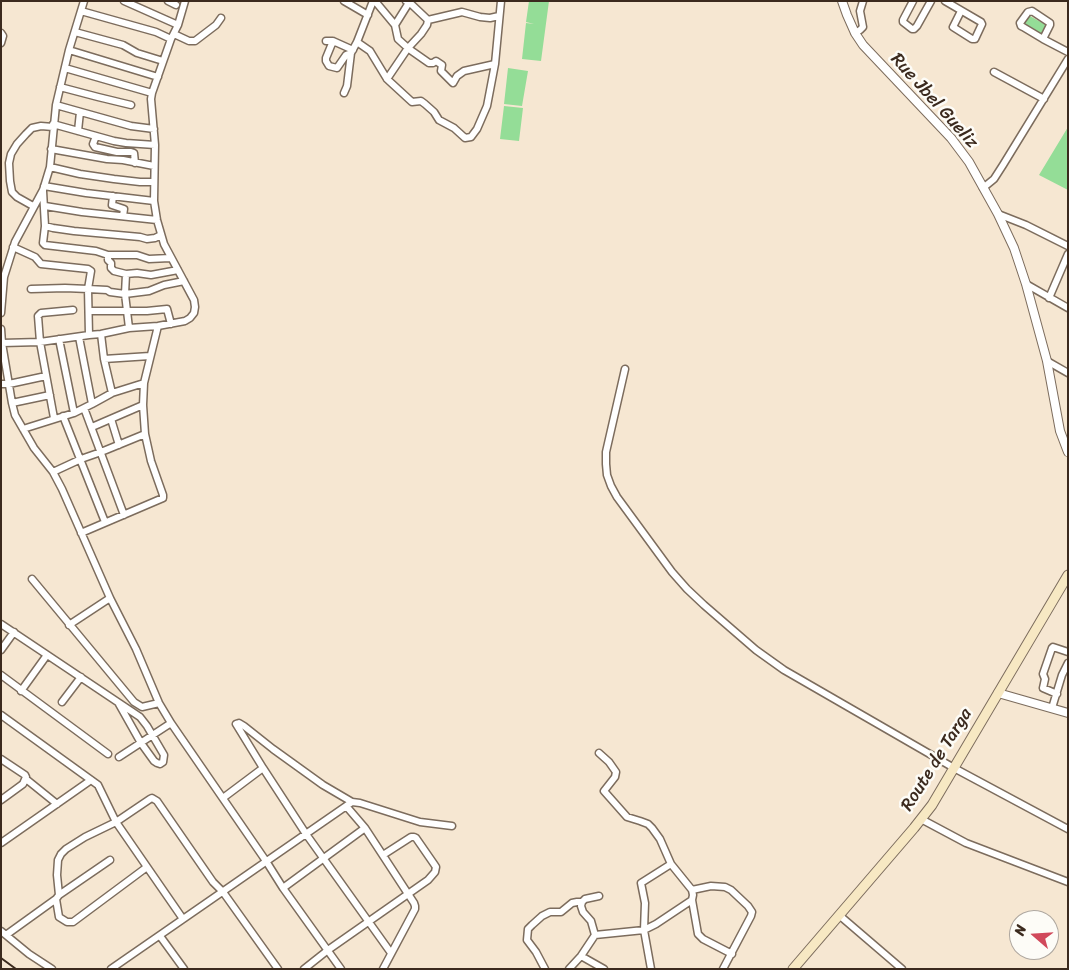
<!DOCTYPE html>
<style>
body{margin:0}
#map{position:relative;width:1069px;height:970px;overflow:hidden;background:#f6e7d2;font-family:Sriracha,sans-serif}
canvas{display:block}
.frame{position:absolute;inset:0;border:2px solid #3b2a1e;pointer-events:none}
.north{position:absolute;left:1009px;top:910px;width:50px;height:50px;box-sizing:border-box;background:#fdfcf7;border:1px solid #afa8a0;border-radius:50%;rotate:289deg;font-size:14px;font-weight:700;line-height:20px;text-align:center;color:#3b2a1e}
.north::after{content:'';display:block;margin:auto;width:18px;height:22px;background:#d1495b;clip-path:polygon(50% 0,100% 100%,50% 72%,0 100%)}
</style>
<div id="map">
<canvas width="1069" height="970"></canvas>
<div class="frame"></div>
<div class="north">N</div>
</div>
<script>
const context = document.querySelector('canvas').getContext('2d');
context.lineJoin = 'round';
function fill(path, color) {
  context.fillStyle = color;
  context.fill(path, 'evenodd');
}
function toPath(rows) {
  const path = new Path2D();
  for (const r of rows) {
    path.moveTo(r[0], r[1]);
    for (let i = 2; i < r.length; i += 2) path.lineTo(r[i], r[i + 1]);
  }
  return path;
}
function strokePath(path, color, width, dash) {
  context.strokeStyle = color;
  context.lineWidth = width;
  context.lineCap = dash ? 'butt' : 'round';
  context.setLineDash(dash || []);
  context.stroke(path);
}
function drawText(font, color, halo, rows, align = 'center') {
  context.font = font + ' Sriracha,sans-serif';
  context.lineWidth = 5;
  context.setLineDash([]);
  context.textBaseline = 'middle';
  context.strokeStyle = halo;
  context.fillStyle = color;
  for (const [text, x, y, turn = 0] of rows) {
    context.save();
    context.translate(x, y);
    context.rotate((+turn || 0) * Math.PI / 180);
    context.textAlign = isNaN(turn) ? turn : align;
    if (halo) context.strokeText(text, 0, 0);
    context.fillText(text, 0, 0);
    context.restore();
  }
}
fill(toPath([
 [529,1,549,1,541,61,522,59,526,23,534,24,526,22],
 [1028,15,1046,25,1040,35,1022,26],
 [508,68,528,71,522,106,504,104],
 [504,106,523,108,519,141,500,139],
 [1068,127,1068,190,1039,175]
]), '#94dd97');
const minor = toPath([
 [124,1,178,25],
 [168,1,176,5],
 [344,1,368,15],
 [375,1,395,25,398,39,409,49,429,63,433,63,436,61,442,65,441,71,453,83,457,76,464,71,495,64],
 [406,1,409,2,428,20],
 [913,1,903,20,903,22,912,29,914,29,917,26,931,1],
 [945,1,981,22,982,24,975,39,972,39,953,27,961,11],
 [81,11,156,32,171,39],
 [428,20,462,12,480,17,490,18,499,16],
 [395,25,410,1],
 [75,32,123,45,137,53,163,61],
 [1,33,3,36,1,43],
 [855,33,860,30,863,27,860,11,863,1],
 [174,34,189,41,195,41,216,25,221,18],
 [1043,39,1050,25,1050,23,1032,11,1028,12,1020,23,1021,26,1023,27,1043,39,1068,52],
 [326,41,333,41,353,50],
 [333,41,326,58,326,61,329,66,337,68,346,55,351,53],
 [357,42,370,51,387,79,412,102,421,101,425,104,434,112,439,120,454,128,465,138,471,137,477,129,487,106,495,64,501,1],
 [69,50,158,77],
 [65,68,152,93],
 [994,72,1044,99],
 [387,79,408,48,421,34,427,25,428,20],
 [60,87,98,97,131,105],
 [344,93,347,86,351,53,357,42,373,1],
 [56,105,131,126,154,129],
 [53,124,114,141,126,143,155,145],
 [78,131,80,112],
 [96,136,93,144,95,147,117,152,131,152,134,153,135,163],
 [51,149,107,159,123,160,154,166],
 [50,167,80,174,114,179,140,182,154,182],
 [44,186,86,193,154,201],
 [983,188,994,179,1003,165,1068,59],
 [43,191,45,226,43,243,45,245,96,251,108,255,137,255,149,259,170,258],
 [113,196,112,205,124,209,123,216],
 [33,206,17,197,12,192,10,181,9,163,11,154,17,144,26,134,32,128,41,126,53,127],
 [45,206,82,212,157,220],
 [998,214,1026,225,1068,246],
 [45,226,53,228,74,231,140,237,147,239,155,238,161,235],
 [13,247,35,257,41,264,88,269,91,271,88,289,65,288,31,289],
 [108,255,108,260,111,263,111,268,114,271,126,274,137,273,151,275,178,270],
 [126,274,125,294,129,328],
 [1026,284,1068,308],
 [1049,298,1068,254],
 [89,311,147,311,167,309,171,324],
 [1,313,4,277,15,242,43,190,50,167,56,105,69,50,84,1],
 [1,329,2,343,12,403,15,415,34,448,53,472,62,489,110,598,136,649,159,703,171,723,266,861,283,888,341,969],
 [101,334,104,359,112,393],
 [89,335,88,289,107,290,110,292,125,294,149,291,164,285,184,281],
 [79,337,92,404],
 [59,339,74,413],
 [2,343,40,342,89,335,101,334,129,328,158,326,185,321,190,318,194,313,195,307,194,300,164,244,157,220,154,201,155,145,151,99,152,93,171,39,178,25,185,1],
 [104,359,150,356],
 [1047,361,1068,373],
 [625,369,606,452,606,464,607,475,611,486,617,497,672,572,687,589,704,605,756,650,784,670,954,768,1068,829],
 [1,384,9,384,46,376],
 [12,403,50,395],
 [84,408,124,515],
 [63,416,105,522],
 [54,418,40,342,38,316,41,313,73,310],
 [111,419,119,445],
 [92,427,143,405],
 [23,429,74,413,92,404,112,393,144,383],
 [53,472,81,459,101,452,145,434],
 [81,533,163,498,163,495,151,461,145,434,143,405,144,383,158,326],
 [32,579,134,702,142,707,159,703],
 [1,624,140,717,147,726,164,755,163,762,160,764,157,763,154,761,141,743,119,704],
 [69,625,110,598],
 [1,650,14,632],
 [1,675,108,754],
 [21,691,47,655],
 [1057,694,1043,688,1045,679,1043,674,1052,648,1053,647,1068,652],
 [62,702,81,677],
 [1052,708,1062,675,1068,663],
 [1,715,98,785,116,822,183,919],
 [236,724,239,723,244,726,273,749,323,785,352,802,360,803,420,822,452,826],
 [236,724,263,768],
 [599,753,609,762,616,772,615,777,604,791,627,817,640,821,648,824,652,828,660,839,671,864,692,890,693,895,692,900,698,934,703,939,732,954],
 [119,757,171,723],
 [1,759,25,775,26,777,23,784,1,800],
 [26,779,57,804],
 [223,798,263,768,306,834,391,953],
 [347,807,365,828,414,903,415,906,415,909,383,969],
 [921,819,966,843,1068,882],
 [1,843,91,780],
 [147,867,73,922,67,922,59,917,56,899,59,895,57,875,58,860,61,854,66,849,85,837,116,822,150,799,152,798,157,801,213,882,223,892,278,969],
 [283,888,365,828],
 [692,890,711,886,725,887,731,890,748,906,752,912,751,916,723,969],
 [59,895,110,860],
 [839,915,902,969],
 [1,931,29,954,52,969],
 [6,935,56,899],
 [595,935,591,921,583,912,581,906,582,902,585,899,599,896],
 [160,936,184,969],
 [581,956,604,969],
 [111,969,352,802],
 [304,969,328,950,428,880,435,872,436,867,434,864,416,838,414,837,411,837,383,855],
 [545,969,536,952,527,940,528,929,532,925,542,916,550,912,561,912,572,903,577,902,582,902],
 [569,969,581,956,595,935,644,930,656,924,692,900],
 [651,969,644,930,645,903,641,883,671,864]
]);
const tertiary = toPath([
 [842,1,847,15,855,33,863,45,951,138,969,162,998,214,1014,248,1026,284,1047,361,1060,431,1068,452],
 [998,693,1068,713]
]);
const secondary = toPath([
 [793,969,914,828,932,805,1068,575]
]);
strokePath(minor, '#7c6c5d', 9);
strokePath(tertiary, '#7c6c5d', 10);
strokePath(secondary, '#7c6c5d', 11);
strokePath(minor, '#fff', 6);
strokePath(tertiary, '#fff', 8);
strokePath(secondary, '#f7e8c3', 9);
strokePath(toPath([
 [1,958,16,969]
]), '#3b2a1e', 2);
drawText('18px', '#3b2a1e', '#fdfcf7', [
 ["Rue Jbel Gueliz",934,101,48],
 ["Route de Targa",937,760,-58]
]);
</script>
